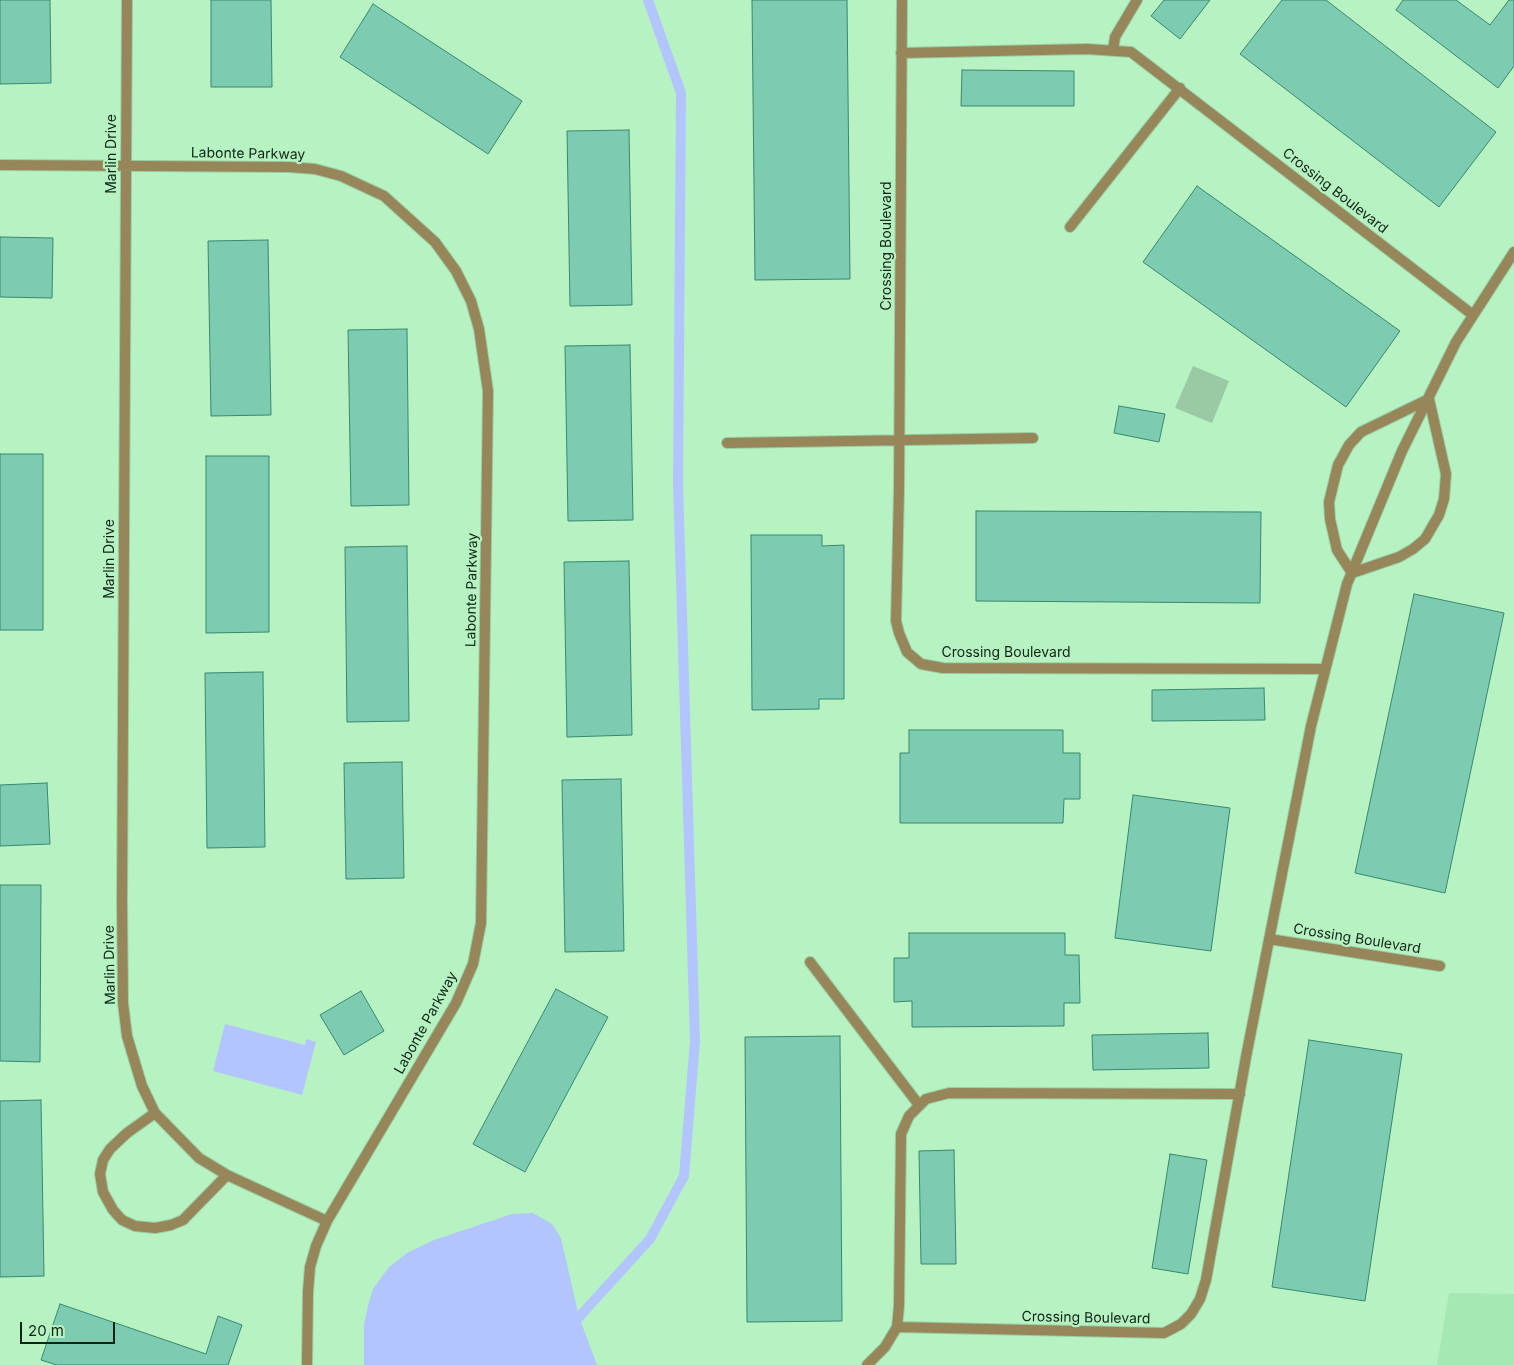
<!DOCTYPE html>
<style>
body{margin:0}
#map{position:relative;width:1514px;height:1365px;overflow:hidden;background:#b7f2c2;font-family:Inter,sans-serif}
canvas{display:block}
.scale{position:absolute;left:20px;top:1322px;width:95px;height:22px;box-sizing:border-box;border:2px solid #0e2514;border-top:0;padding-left:6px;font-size:15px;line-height:18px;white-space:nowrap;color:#0e2514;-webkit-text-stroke:4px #b7f2c2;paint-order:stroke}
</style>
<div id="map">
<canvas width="1514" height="1365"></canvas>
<div class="scale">20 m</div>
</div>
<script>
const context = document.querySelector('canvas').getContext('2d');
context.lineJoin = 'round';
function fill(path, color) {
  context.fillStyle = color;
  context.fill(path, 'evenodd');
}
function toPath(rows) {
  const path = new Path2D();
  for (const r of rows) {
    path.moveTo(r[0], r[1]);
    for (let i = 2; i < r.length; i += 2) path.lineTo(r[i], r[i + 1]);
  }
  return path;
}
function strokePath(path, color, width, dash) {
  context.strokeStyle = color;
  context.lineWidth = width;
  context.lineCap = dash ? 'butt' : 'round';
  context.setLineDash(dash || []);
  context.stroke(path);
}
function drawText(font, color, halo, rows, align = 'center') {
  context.font = font + ' Inter,sans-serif';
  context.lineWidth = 4.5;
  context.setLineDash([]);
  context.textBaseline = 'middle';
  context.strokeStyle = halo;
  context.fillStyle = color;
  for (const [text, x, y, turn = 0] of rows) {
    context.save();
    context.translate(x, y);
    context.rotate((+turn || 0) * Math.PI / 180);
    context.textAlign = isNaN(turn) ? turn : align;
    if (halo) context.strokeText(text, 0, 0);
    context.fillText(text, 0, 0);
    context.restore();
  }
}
fill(toPath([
 [1449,1293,1514,1294,1514,1365,1437,1365]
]), '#a6e8b3');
fill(toPath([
 [1193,366,1229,381,1212,423,1175,408]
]), '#9acaa3');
fill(toPath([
 [225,1024,305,1045,306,1039,316,1042,302,1095,213,1071],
 [533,1213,552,1224,561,1238,579,1317,597,1365,364,1365,364,1324,369,1302,373,1289,389,1267,407,1253,434,1240,512,1214]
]), '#b2c5fe');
strokePath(toPath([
 [579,1317,650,1239,684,1176,695,1041,678,484,681,93,648,0]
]), '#b2c5fe', 10);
const building = toPath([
 [0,0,50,0,51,83,0,84,0,0],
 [211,0,271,0,272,87,211,87,211,0],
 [752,0,847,0,850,279,755,280,752,0],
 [1164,0,1210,0,1180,39,1151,16,1164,0],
 [1282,0,1326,0,1496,132,1439,207,1240,54,1282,0],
 [1403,0,1456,0,1490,25,1509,0,1514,0,1514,66,1498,88,1396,10,1403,0],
 [373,4,522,101,488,154,340,57,373,4],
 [962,70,1074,71,1074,106,961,106,962,70],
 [629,130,632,305,570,306,567,131,629,130],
 [1197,186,1400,331,1346,407,1143,262,1197,186],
 [0,237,53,238,52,298,0,297,0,237],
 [268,240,271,415,211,416,208,241,268,240],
 [407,329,409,505,351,506,348,330,407,329],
 [630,345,633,520,568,521,565,346,630,345],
 [1119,406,1165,414,1159,442,1114,433,1119,406],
 [0,454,43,454,43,630,0,630,0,454],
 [206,456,269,456,269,632,206,633,206,456],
 [976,511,1261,512,1260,603,976,601,976,511],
 [751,535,822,535,822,546,844,545,844,699,819,699,819,709,752,710,751,535],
 [407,546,409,721,347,722,345,547,407,546],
 [629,561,632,735,567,737,564,562,629,561],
 [1414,594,1504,613,1445,893,1355,873,1414,594],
 [263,672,265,847,207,848,205,673,263,672],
 [1264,688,1265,720,1152,721,1152,690,1264,688],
 [909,730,1063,730,1063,753,1080,753,1080,799,1064,799,1063,823,900,823,900,753,909,753,909,730],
 [402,762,404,878,346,879,344,763,402,762],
 [621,779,624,951,565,952,562,780,621,779],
 [47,783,50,844,0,846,0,785,47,783],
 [1133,795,1230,808,1211,951,1115,938,1133,795],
 [0,885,41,885,40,1062,0,1061,0,885],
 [909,933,1065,933,1065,955,1079,955,1080,1003,1064,1003,1064,1026,912,1027,912,1001,894,1002,894,958,909,958,909,933],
 [556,989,608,1017,525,1172,473,1144,556,989],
 [361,991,384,1031,344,1055,320,1015,361,991],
 [1208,1033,1209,1068,1093,1070,1092,1035,1208,1033],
 [840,1036,842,1321,747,1322,745,1037,840,1036],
 [1309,1040,1402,1054,1365,1301,1272,1287,1309,1040],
 [41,1100,44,1276,0,1277,0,1101,41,1100],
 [954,1150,956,1264,921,1264,919,1151,954,1150],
 [1170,1154,1207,1160,1188,1274,1152,1268,1170,1154],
 [60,1304,206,1354,218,1316,242,1325,228,1365,57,1365,41,1360,60,1304]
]);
fill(building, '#7dccb1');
strokePath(building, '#37886f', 1);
const street = toPath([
 [127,0,122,901,123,1003,127,1036,142,1086,155,1113,199,1158,227,1175,327,1221],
 [902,0,899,490,896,621,899,633,907,652,921,664,943,668,1324,669],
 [1113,50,1115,37,1137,0],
 [901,53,1087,49,1131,52,1473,315],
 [0,165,289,167,315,169,341,176,384,196,435,242,456,271,471,301,479,329,488,391,481,923,473,964,456,1003,327,1221,316,1246,310,1267,308,1292,307,1365],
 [1070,227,1180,88],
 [1429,399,1446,474,1444,499,1439,515,1425,539,1413,549,1399,557,1352,573,1337,550,1330,519,1329,502,1338,465,1349,445,1361,432,1429,399],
 [727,443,1033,438],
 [1269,939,1440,966],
 [810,962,919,1105],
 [1240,1094,949,1093,926,1099,909,1116,901,1134,899,1306,897,1327,1164,1333,1181,1324,1191,1314,1200,1299,1206,1280,1246,1057,1311,726,1347,584,1402,451,1456,342,1514,252],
 [155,1113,127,1133,110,1149,103,1160,100,1174,103,1192,113,1210,122,1220,135,1226,155,1228,171,1225,183,1220,227,1175],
 [867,1365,885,1347,897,1327]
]);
strokePath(street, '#99cda3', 12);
strokePath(street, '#96865a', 10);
drawText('14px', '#0e2514', '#b7f2c2', [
 ["Marlin Drive",112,154,-90],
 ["Labonte Parkway",248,154,1],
 ["Crossing Boulevard",1335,191,38],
 ["Crossing Boulevard",887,246,-90],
 ["Marlin Drive",110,559,-90],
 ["Labonte Parkway",472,590,-89],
 ["Crossing Boulevard",1006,653],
 ["Crossing Boulevard",1357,939,9],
 ["Marlin Drive",110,965,-91],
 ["Labonte Parkway",426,1023,-61],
 ["Crossing Boulevard",1086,1318,1]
]);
</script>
